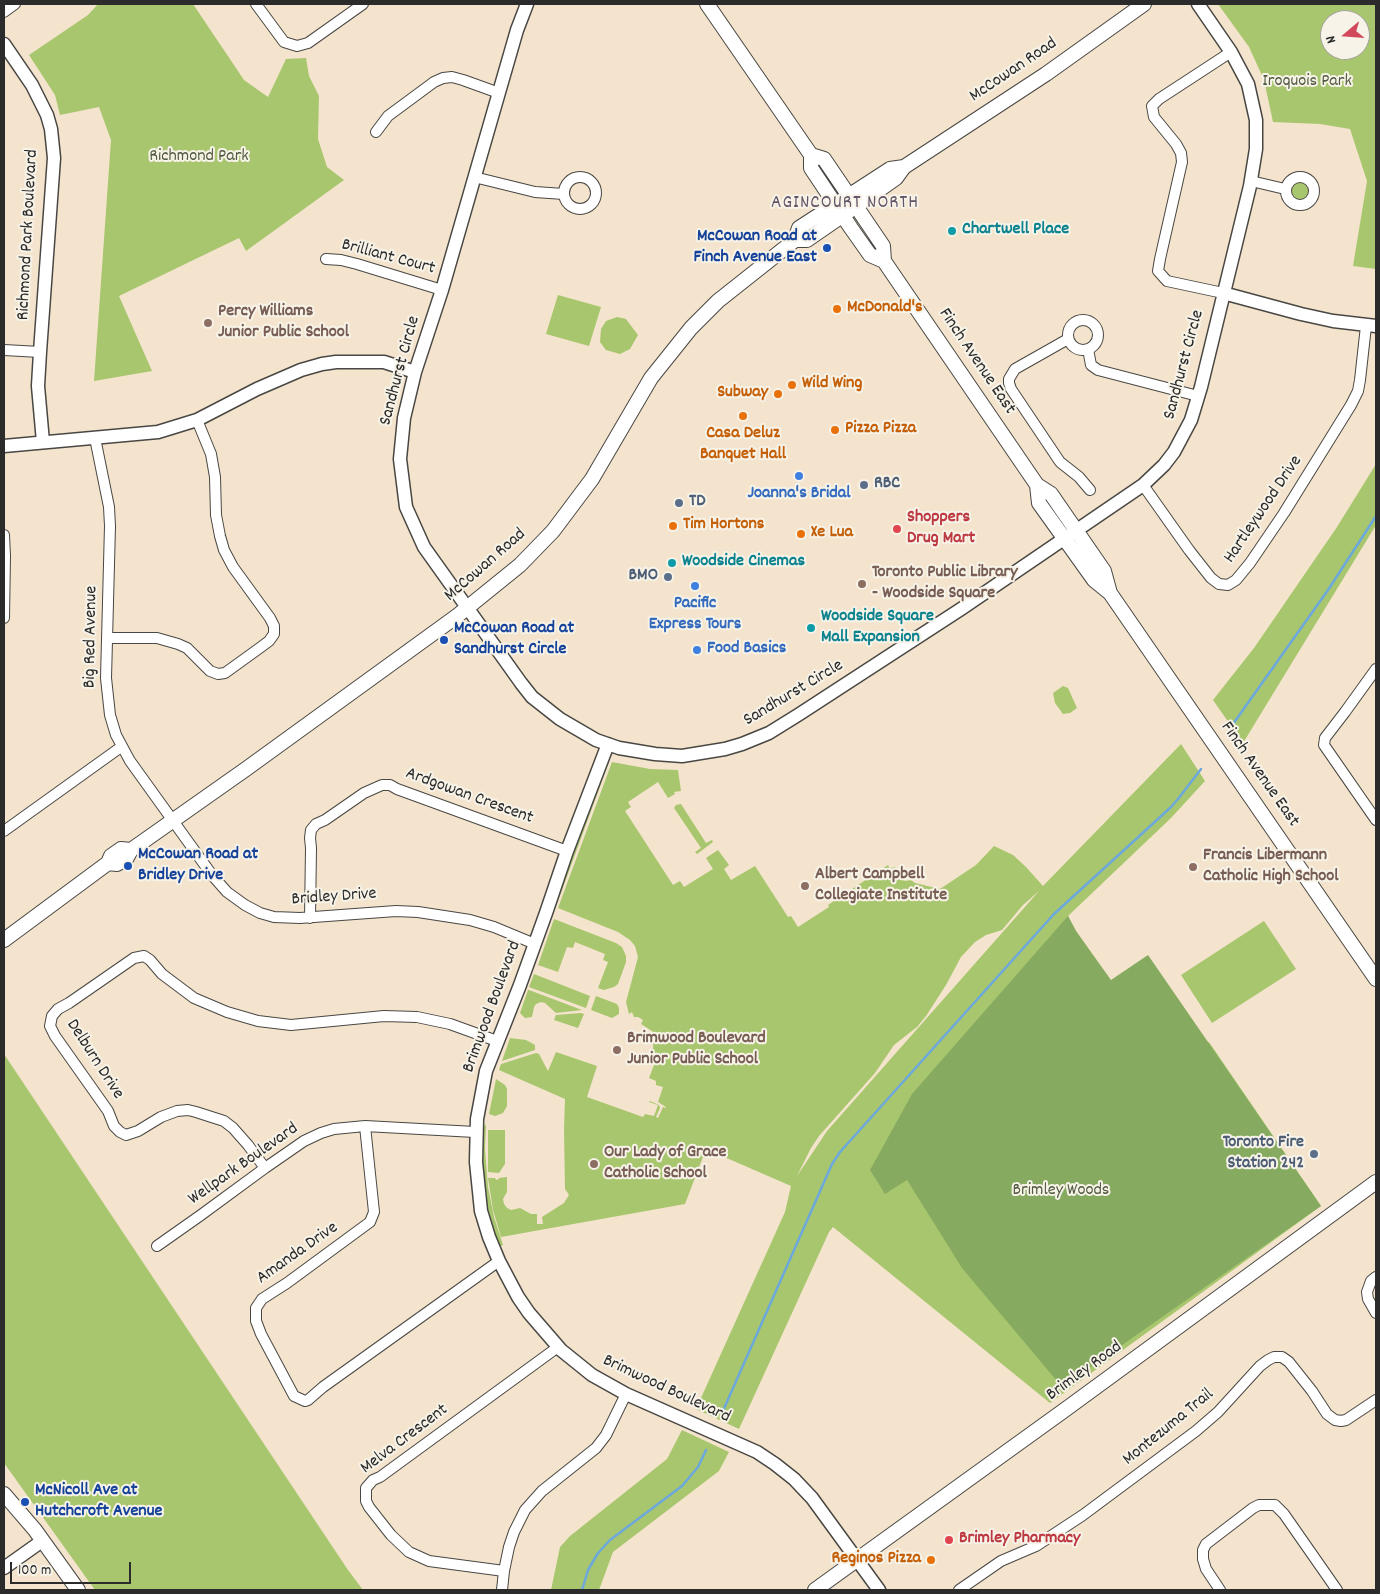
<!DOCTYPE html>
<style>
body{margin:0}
#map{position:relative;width:1380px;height:1594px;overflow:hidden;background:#f4e4cd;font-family:Dekko,sans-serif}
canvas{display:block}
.frame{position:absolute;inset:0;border:5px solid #2b2b2b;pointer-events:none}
.north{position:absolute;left:1320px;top:10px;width:50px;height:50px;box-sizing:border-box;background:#f7f3e8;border:1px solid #a5a39c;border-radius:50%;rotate:252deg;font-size:14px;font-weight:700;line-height:20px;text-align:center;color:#2b2b2b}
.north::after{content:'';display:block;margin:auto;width:18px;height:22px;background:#d1495b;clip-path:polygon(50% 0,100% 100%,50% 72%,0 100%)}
.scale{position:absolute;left:10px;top:1562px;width:121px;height:22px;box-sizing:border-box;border:2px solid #2b2b2b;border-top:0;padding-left:6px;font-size:15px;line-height:18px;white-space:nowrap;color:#2b2b2b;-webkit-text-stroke:4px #f7f3e8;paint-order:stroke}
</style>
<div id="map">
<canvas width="1380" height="1594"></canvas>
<div class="frame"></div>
<div class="north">N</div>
<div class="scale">100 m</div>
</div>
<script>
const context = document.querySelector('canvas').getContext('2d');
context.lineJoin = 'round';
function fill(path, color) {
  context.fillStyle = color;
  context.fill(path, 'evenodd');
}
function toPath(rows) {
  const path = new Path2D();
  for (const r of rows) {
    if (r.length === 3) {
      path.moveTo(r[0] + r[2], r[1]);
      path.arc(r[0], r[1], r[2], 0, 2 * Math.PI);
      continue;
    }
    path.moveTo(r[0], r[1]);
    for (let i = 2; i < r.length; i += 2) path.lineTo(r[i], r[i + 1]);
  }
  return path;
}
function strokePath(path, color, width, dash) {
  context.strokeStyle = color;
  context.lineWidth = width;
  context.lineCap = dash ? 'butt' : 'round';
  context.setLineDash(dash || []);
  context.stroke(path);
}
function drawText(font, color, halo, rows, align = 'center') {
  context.font = font + ' Dekko,sans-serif';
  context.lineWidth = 4;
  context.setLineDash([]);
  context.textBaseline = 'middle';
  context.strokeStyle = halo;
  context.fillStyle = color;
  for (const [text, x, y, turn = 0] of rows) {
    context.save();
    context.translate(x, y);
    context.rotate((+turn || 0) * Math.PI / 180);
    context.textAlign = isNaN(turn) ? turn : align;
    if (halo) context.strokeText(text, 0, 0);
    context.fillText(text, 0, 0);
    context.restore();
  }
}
fill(toPath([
 [98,4,193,4,244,80,268,97,286,59,306,58,309,76,319,96,318,139,327,167,344,180,246,251,239,238,119,296,152,371,94,381,111,140,99,107,60,115,55,95,29,55,88,15],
 [1218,4,1376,4,1376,269,1353,266,1367,181,1350,129,1320,124,1273,122,1264,80,1249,47],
 [1330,20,1360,20,1360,50,1330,50],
 [1299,192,10],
 [558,295,601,307,589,346,546,334],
 [617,317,626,319,638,335,630,349,620,354,606,350,600,342,601,329,606,321],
 [1376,464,1376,525,1243,743,1213,700,1254,648,1337,527],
 [1063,686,1068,688,1077,708,1070,713,1063,714,1055,703,1053,693],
 [1181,744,1205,781,1171,818,1068,916,1076,931,1171,1069,1209,1042,1321,1206,1050,1403,833,1227,829,1232,739,1429,696,1409,785,1212,791,1186,706,1149,685,1204,501,1237,493,1210,488,1178,495,1178,496,1180,499,1179,499,1178,507,1177,507,1192,503,1199,504,1204,507,1208,511,1210,520,1208,531,1214,537,1214,537,1224,543,1224,542,1217,564,1203,569,1195,565,1189,564,1129,565,1099,499,1070,501,1064,536,1053,539,1054,548,1071,556,1052,597,1066,587,1097,643,1117,645,1114,654,1116,658,1105,649,1102,650,1101,659,1105,660,1108,656,1117,658,1118,663,1107,665,1108,666,1107,658,1102,663,1087,656,1085,656,1081,649,1078,656,1060,649,1058,653,1048,654,1035,652,1031,641,1024,643,1020,638,1017,634,1017,632,1012,629,1014,626,1002,638,957,635,946,630,940,618,932,558,908,612,762,650,769,678,770,681,791,674,792,675,794,668,798,658,782,628,802,631,807,625,811,673,885,680,881,684,887,713,869,706,858,718,850,729,865,724,869,731,880,755,866,788,917,791,916,798,927,829,907,828,905,888,865,890,869,895,867,905,881,911,880,915,883,940,889,976,865,994,846,1013,855,1026,867,1043,886],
 [1039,891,827,1131,797,1176,811,1148,819,1136,875,1073,894,1045,917,1027,926,1016,946,985,961,957,975,942,986,935,1002,930,1023,905],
 [606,760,609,762,554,912,552,908],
 [681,804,706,843,712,840,713,842,697,854,695,852,701,848,674,808,676,805],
 [554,919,616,943,622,947,626,956,626,962,618,984,614,987,604,990,598,988,608,962,603,960,605,954,575,942,573,948,567,947,558,972,538,965],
 [1264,921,1296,969,1212,1023,1181,975],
 [534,974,590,996,586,1008,529,987],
 [528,990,529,990,582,1010,556,1013,545,1003,541,1002,536,1004,534,1007,532,1017,525,1018,520,1013],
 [596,996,617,1004,619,1008,619,1014,612,1018,591,1010],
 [581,1013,584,1014,578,1028,554,1020,556,1015],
 [510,1038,526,1040,535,1045,535,1050,502,1061],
 [4,1054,348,1570,363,1590,95,1590,4,1463],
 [496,1079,505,1085,507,1089,507,1106,503,1113,495,1116,489,1114],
 [486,1124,485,1149,488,1187,494,1217,503,1245,499,1247,487,1206,482,1169,483,1128],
 [488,1130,505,1130,505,1164,499,1173,488,1172],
 [682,1430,729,1452,719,1471,613,1552,599,1590,551,1590,560,1547,570,1536,667,1459]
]), '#a8c66d');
fill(toPath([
 [1068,916,1076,931,1111,980,1148,955,1321,1206,1062,1387,962,1268,907,1180,885,1194,870,1170,912,1094]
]), '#86ab60');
strokePath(toPath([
 [1233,724,1328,590,1376,516],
 [722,1413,821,1189,832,1164,840,1152,1054,914,1170,808,1178,799,1201,769],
 [582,1590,588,1570,598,1553,610,1540,682,1486,698,1467,706,1450]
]), '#6da8dd', 2.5);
const minor = toPath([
 [256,4,284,42,297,46,308,43,363,4],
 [4,12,15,4],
 [376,132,388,116,434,82,443,78,452,77,463,80,499,93],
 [1300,191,14],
 [474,177,535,192,564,194],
 [580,193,16],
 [1251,181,1285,189],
 [326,259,341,260,357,264,442,290],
 [1223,293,1167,281,1158,271,1160,259,1182,162,1181,153,1176,144,1154,117,1152,106,1159,99,1231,52],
 [1083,335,15],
 [1068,339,1015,369,1009,379,1009,383,1011,389,1060,462,1079,477,1090,490],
 [1088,349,1091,365,1098,370,1198,396],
 [4,350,40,352],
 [95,438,109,507,110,526,106,678,110,715,116,735,130,761,212,875,227,892,245,905,260,913,274,917,300,918,396,911,418,912,470,920,494,927,535,944],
 [1143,485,1189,550,1211,578,1219,584,1228,585,1236,580,1250,563,1284,513,1351,405,1358,391,1360,380,1366,326],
 [4,535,5,556,4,618],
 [107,638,157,638,178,644,187,648,210,671,218,674,225,673,261,647,269,641,274,634,274,626,270,618,233,567,224,550,220,536,216,515,215,477,211,454,197,420],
 [1376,669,1345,712,1325,738,1324,745,1376,820],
 [4,831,121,747],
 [310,918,311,848,310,838,311,830,316,824,325,820,364,793,382,785,390,785,397,789,567,851],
 [365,1126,374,1212,370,1222,287,1283,262,1299,256,1308,256,1321,261,1334,294,1396,305,1401,308,1400,323,1387,499,1261],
 [265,1168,248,1145,233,1128,224,1121,196,1112,188,1110,177,1111,161,1117,138,1131,126,1135,120,1132,114,1126,108,1111,55,1036,50,1026,52,1016,58,1009,69,1003,134,958,144,956,150,960,162,974,194,998,227,1012,258,1021,291,1025,384,1016,417,1017,450,1024,497,1041],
 [157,1246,201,1215,265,1168,304,1141,321,1133,334,1129,365,1126,475,1132],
 [1376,1277,1371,1281,1367,1292,1368,1299,1376,1313],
 [504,1571,429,1561,409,1552,391,1535,369,1507,366,1501,366,1488,373,1480,380,1477,558,1347],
 [502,1590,504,1571,509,1547,514,1532,525,1510,542,1491,596,1448,606,1435,626,1394],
 [959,1590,1001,1561,1036,1546,1083,1515,1196,1431,1218,1412,1260,1366,1268,1360,1274,1357,1282,1357,1289,1362,1312,1391,1327,1414,1335,1420,1341,1421,1346,1420,1376,1400],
 [1220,1590,1206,1569,1203,1559,1203,1550,1206,1544,1253,1508,1259,1505,1275,1505,1284,1514,1337,1590]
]);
const tertiary = toPath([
 [527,4,517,30,442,290,415,372,404,418,400,459,406,507,424,547,521,683,532,697,560,719,596,740,619,748,655,754,682,756,725,749,742,744,769,733,798,715,961,609,1143,485,1164,465,1174,452,1191,420,1201,387,1250,186,1256,149,1256,120,1248,84,1231,52,1198,4],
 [4,44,32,85,47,115,51,129,54,158,40,352,38,386,43,442],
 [1223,293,1301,314,1333,321,1376,326],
 [4,446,158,432,197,420,257,389,301,370,322,364,336,362,384,362,415,372],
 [608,744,567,851,546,913,520,985,486,1071,477,1119,476,1162,481,1211,489,1237,499,1261,518,1297,529,1313,561,1350,592,1375,626,1394,757,1452,775,1464,794,1479,812,1498,879,1590],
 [4,1568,42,1541]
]);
const secondary = toPath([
 [707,4,811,155,811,168,851,228,870,255,884,261],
 [811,155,824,159,883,246,884,261,1037,485,1039,503,1094,580,1110,593,1376,979],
 [795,240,807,240,865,200,896,178,904,167,1046,74,1144,4],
 [1037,485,1051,494,1104,571,1110,593],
 [108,863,117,864,126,859,131,850,246,769,457,616,520,565,553,531,592,479,651,378,691,328,718,301,795,240,799,228,890,169,904,167],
 [4,940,108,863,111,856,121,849,131,850],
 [4,1494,35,1530,78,1590],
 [815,1590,1066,1409,1376,1182]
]);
strokePath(minor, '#494743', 12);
strokePath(tertiary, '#494743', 15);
strokePath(secondary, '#494743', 16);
strokePath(minor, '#fff', 10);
strokePath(tertiary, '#fff', 12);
strokePath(secondary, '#fff', 14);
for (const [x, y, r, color] of [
 [952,231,5,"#0f9aa8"],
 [827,248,5,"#1a4fb4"],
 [837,309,5,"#e8710a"],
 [208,323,5,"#8d6e63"],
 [792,385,5,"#e8710a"],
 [778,394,5,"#e8710a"],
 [743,416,5,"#e8710a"],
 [835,430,5,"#e8710a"],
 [799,476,5,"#3f7fe0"],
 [864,485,5,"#5c6f8a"],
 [679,503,5,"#5c6f8a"],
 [673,526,5,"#e8710a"],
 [897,529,5,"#e0444e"],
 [801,534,5,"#e8710a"],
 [672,563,5,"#0f9aa8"],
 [668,577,5,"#5c6f8a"],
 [862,584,5,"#8d6e63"],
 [695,586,5,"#3f7fe0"],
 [811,628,5,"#0f9aa8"],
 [444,640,5,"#1a4fb4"],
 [697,650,5,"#3f7fe0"],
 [128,866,5,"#1a4fb4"],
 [1193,867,5,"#8d6e63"],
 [805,886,5,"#8d6e63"],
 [617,1050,5,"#8d6e63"],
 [1314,1154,5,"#5c6f8a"],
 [594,1164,5,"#8d6e63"],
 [25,1502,5,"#1a4fb4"],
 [949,1540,5,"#e0444e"],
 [931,1560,5,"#e8710a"]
]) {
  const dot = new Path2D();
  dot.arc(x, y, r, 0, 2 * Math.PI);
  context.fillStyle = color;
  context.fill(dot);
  strokePath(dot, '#f7f3e8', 2);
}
drawText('18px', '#2b2b2b', '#f7f3e8', [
 ["McCowan Road",1014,71,-34],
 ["Richmond Park Boulevard",29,235,-87],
 ["Brilliant Court",388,258,15],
 ["Finch Avenue East",976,362,56],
 ["Sandhurst Circle",1185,365,-75],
 ["Sandhurst Circle",401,371,-75],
 ["Hartleywood Drive",1264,510,-56],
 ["McCowan Road",486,566,-41],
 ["Big Red Avenue",92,637,-89],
 ["Sandhurst Circle",794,694,-31],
 ["Finch Avenue East",1259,775,55],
 ["Ardgowan Crescent",469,797,20],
 ["Bridley Drive",334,898,-4],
 ["Brimwood Boulevard",493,1007,-70],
 ["Delburn Drive",94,1060,57],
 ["Wellpark Boulevard",244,1165,-35],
 ["Amanda Drive",298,1254,-35],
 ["Brimley Road",1085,1372,-36],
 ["Brimwood Boulevard",666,1390,25],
 ["Montezuma Trail",1169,1428,-39],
 ["Melva Crescent",405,1440,-37]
]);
drawText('18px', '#505a3f', '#f7f3e8', [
 ["Iroquois Park",1307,83],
 ["Richmond Park",199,158],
 ["Brimley Woods",1061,1192]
]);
drawText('bold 18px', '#0d838f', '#f7f3e8', [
 ["Chartwell Place",962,231],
 ["Woodside Cinemas",682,563],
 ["Woodside Square",821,618],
 ["Mall Expansion",821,639]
], 'left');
drawText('bold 18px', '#164399', '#f7f3e8', [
 ["McCowan Road at",817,238,"right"],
 ["Finch Avenue East",817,259,"right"],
 ["McCowan Road at",454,630],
 ["Sandhurst Circle",454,651],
 ["McCowan Road at",138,856],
 ["Bridley Drive",138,877],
 ["McNicoll Ave at",35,1492],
 ["Hutchcroft Avenue",35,1513]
], 'left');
drawText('bold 18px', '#c56008', '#f7f3e8', [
 ["McDonald's",847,309],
 ["Wild Wing",802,385],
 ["Subway",768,394,"right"],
 ["Pizza Pizza",845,430],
 ["Casa Deluz",743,435,"center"],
 ["Banquet Hall",743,456,"center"],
 ["Tim Hortons",683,526],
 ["Xe Lua",811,534],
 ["Reginos Pizza",921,1560,"right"]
], 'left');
drawText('bold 18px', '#785e54', '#f7f3e8', [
 ["Percy Williams",218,313],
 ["Junior Public School",218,334],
 ["Toronto Public Library",872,574],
 ["- Woodside Square",872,595],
 ["Francis Libermann",1203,857],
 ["Catholic High School",1203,878],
 ["Albert Campbell",815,876],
 ["Collegiate Institute",815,897],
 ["Brimwood Boulevard",627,1040],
 ["Junior Public School",627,1061],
 ["Our Lady of Grace",604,1154],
 ["Catholic School",604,1175]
], 'left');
drawText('bold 18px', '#4e5e75', '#f7f3e8', [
 ["RBC",874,485],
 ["TD",689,503],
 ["BMO",658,577,"right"],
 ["Toronto Fire",1304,1144,"right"],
 ["Station 242",1304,1165,"right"]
], 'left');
drawText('bold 18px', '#366cbe', '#f7f3e8', [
 ["Joanna's Bridal",799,495],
 ["Pacific",695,605],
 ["Express Tours",695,626],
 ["Food Basics",707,650,"left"]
]);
drawText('bold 18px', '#be3a42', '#f7f3e8', [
 ["Shoppers",907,519],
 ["Drug Mart",907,540],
 ["Brimley Pharmacy",959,1540]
], 'left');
context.letterSpacing = '1px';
drawText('19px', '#625366', '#f7f3e8', [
 ["AGINCOURT NORTH",845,204]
]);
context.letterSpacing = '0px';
</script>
